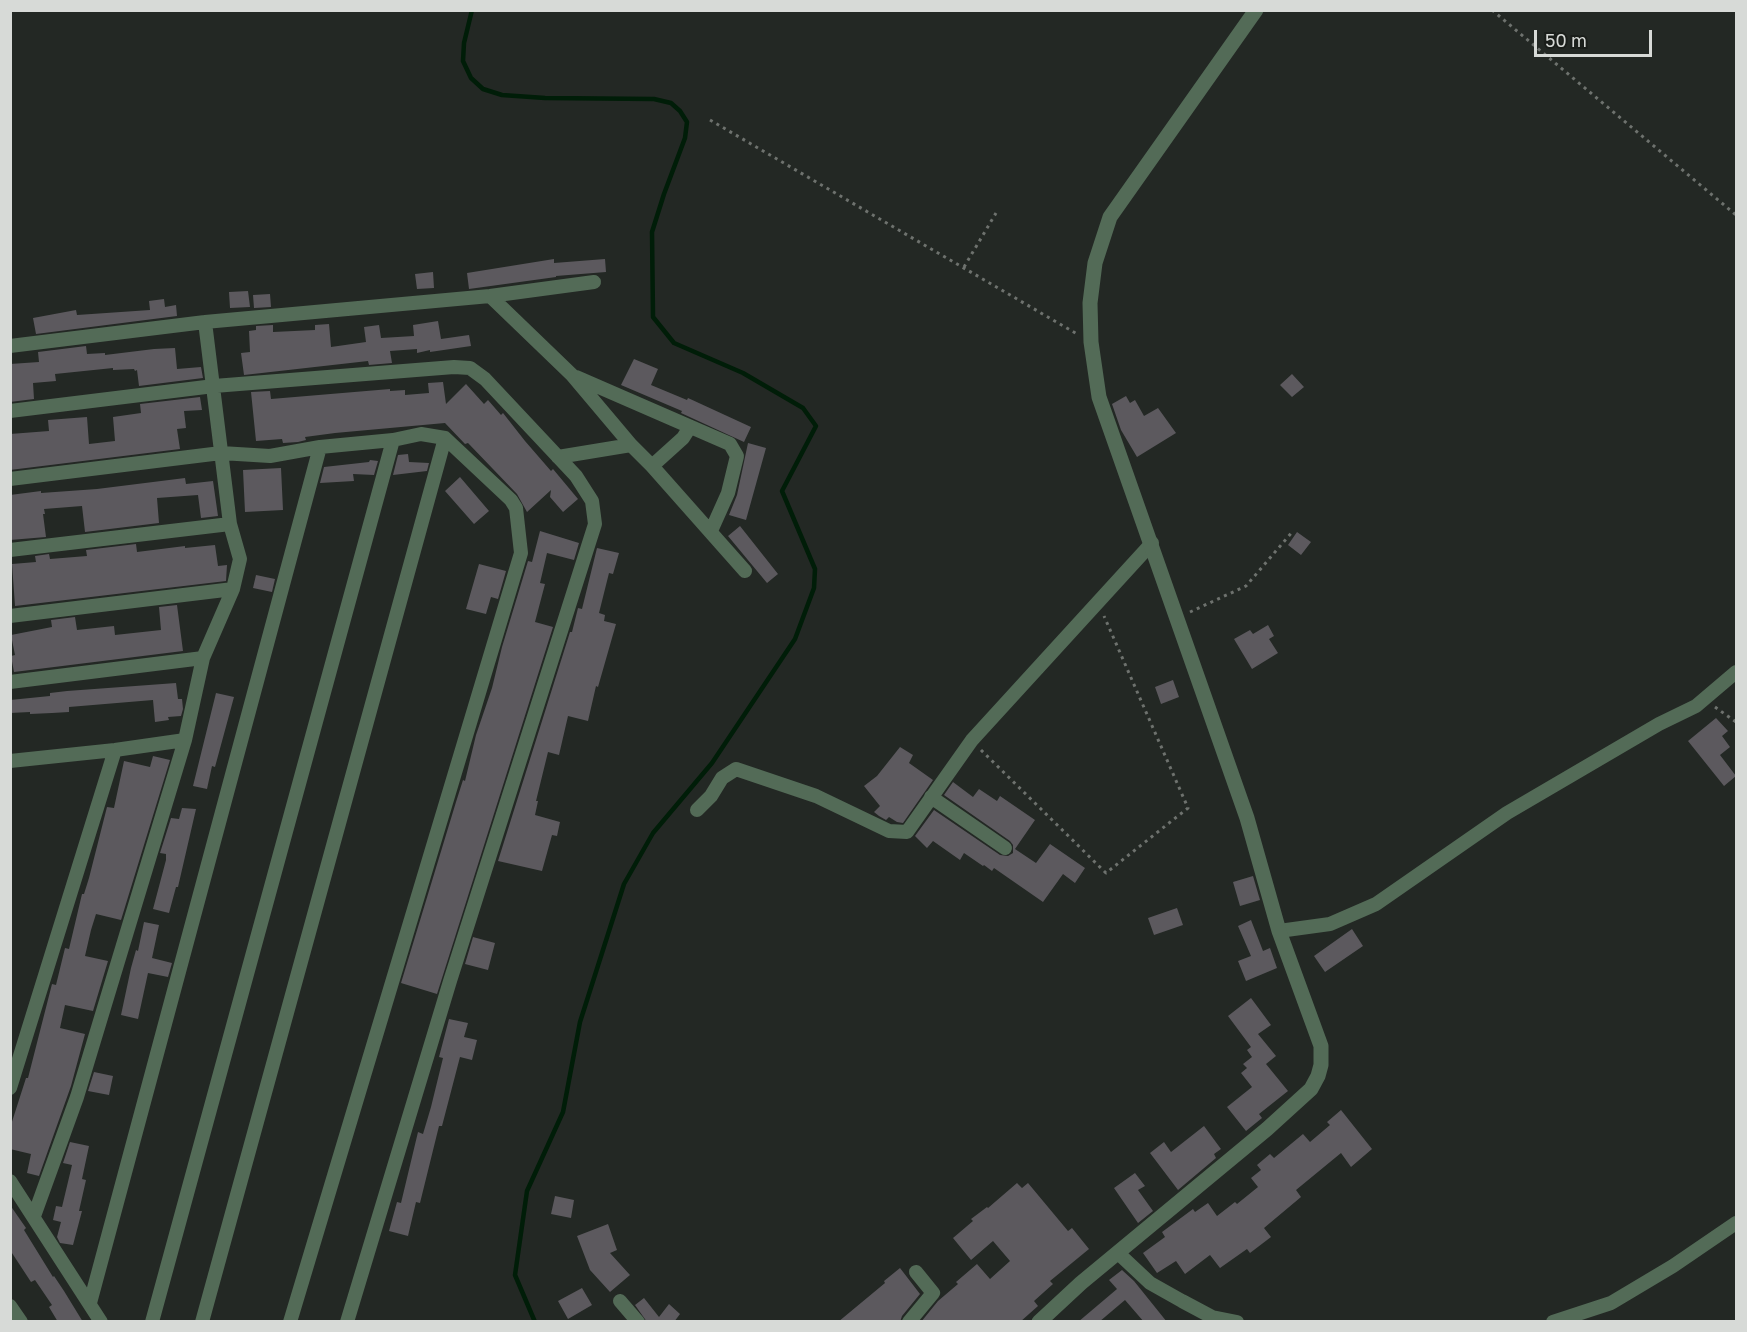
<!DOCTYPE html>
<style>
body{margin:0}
#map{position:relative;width:1747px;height:1332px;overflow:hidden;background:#232824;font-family:"Golos Text",sans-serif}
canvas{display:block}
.frame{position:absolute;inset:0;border:12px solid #d7dad7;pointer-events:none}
.scale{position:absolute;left:1534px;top:30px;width:118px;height:27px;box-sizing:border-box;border:3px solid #d7dad7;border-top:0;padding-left:8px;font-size:18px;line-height:21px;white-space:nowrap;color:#d7dad7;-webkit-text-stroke:4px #1a1e1a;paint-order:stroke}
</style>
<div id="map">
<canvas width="1747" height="1332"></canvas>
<div class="frame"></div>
<div class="scale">50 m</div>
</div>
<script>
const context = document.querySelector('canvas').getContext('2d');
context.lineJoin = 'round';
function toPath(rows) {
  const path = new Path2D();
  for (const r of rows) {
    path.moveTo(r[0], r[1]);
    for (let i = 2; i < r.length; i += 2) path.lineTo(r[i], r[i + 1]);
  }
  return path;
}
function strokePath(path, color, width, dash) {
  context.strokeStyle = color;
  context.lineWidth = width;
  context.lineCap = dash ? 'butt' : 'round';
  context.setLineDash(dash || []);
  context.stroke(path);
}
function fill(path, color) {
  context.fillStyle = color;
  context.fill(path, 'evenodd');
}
strokePath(toPath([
 [472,10,464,43,463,61,471,78,483,89,502,95,545,98,654,99,671,103,680,111,687,122,685,138,664,194,652,232,653,317,674,343,743,373,803,408,816,426,782,491,815,569,814,588,795,639,712,763,653,833,624,884,580,1022,563,1112,527,1191,515,1275,535,1322]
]), '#001d08', 4.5);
fill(toPath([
 [554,259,554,263,605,259,606,272,556,276,556,277,469,289,467,273],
 [433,272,434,288,417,289,415,274],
 [248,291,250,307,230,308,229,292],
 [270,294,271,307,254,308,253,295],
 [164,299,165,307,176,305,177,316,36,334,33,318,76,310,77,315,150,310,149,301],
 [438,321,441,339,469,335,471,346,430,352,430,350,417,353,417,349,390,351,392,363,369,365,368,361,244,375,241,353,250,352,249,331,256,330,256,326,273,325,273,332,315,330,315,325,329,324,331,347,366,342,364,327,379,325,381,338,414,336,413,325],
 [86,346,87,354,105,353,105,355,154,349,175,348,177,369,201,367,203,378,139,386,137,370,135,371,134,369,113,370,113,368,55,374,56,381,33,383,34,399,10,402,10,364,39,362,38,352],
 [634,359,658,369,651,385,687,400,688,398,751,427,744,442,681,413,682,411,621,385],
 [1292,374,1304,387,1292,397,1280,385],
 [443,382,446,404,466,384,484,404,488,400,501,415,503,413,525,441,551,471,553,469,578,499,563,512,550,497,551,490,527,512,517,494,468,443,465,444,445,423,335,433,305,437,306,440,298,442,283,443,282,439,256,441,251,392,270,391,271,399,390,389,390,391,405,390,405,395,429,393,428,383],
 [1126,396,1130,403,1135,400,1144,416,1158,408,1176,433,1137,457,1121,430,1112,404],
 [200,397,202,410,184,411,186,428,177,429,180,449,10,470,10,434,49,431,48,420,87,417,89,444,115,441,113,417,141,413,140,404],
 [748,443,766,448,746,520,729,515,737,495],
 [408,454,409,462,429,463,427,471,393,475,398,455],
 [370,460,378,461,374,475,353,474,354,481,320,483,324,467,369,462],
 [281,468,283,510,245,512,243,470],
 [460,477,489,511,474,524,445,491],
 [185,478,186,484,213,481,218,516,201,518,198,495,157,498,159,523,85,532,82,506,44,509,45,514,43,514,46,537,10,540,10,495,41,491,41,493,97,489],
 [740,526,778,574,767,583,728,536],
 [540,531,579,543,574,560,547,553,540,583,545,584,535,622,553,627,437,994,401,983,456,802,463,780,465,781,476,735,492,688,502,647,528,561,532,562],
 [1297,532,1311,542,1301,555,1288,545],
 [136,544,137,552,185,546,185,548,215,545,218,566,227,565,226,581,15,606,12,564,36,562,35,556,49,554,50,559,87,556,86,550],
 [597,548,619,553,613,574,609,573,599,613,605,615,604,621,616,624,598,687,596,686,588,721,568,716,559,755,548,752,536,801,538,801,535,815,560,822,557,836,552,835,542,871,498,861,570,632,572,632,578,608,582,609],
 [479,564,506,571,498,599,491,597,486,614,466,609],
 [256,575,275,579,272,592,253,588],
 [177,605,183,651,14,672,11,656,15,655,11,635,52,627,51,620,75,617,77,630,114,626,115,635,161,630,159,607],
 [1268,625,1274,636,1269,639,1278,653,1252,669,1234,639,1250,630,1253,634],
 [1173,680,1179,697,1161,704,1155,687],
 [176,683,178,699,182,699,183,709,181,716,168,717,169,720,155,722,153,700,69,707,69,712,52,713,30,714,30,712,10,713,10,700,50,696,50,693,67,691],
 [216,693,234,697,215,767,212,766,207,789,193,786],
 [1716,718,1728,731,1722,736,1730,747,1720,755,1736,776,1724,786,1688,741],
 [900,747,913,755,909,763,933,780,903,823,897,822,889,817,886,820,879,816,874,812,880,806,864,786,877,776],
 [153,756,170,760,121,920,96,914,91,930,85,956,108,961,93,1011,65,1005,60,1028,85,1034,71,1086,39,1176,27,1173,31,1154,10,1149,10,1128,26,1078,28,1078,52,984,56,985,65,948,69,949,82,894,84,894,89,878,107,807,114,808,124,761,150,767],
 [953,782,973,797,979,789,997,801,1000,796,1035,820,1015,849,1036,863,1050,844,1085,868,1075,883,1063,874,1043,902,994,868,992,871,984,865,983,866,964,853,960,860,933,841,927,848,915,836,934,810,1000,855,1008,856,1013,853,1013,845,1010,841,944,795],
 [182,808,196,809,178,887,176,887,169,913,153,909,166,860,166,854,160,853,171,818,179,819],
 [1253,876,1260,900,1240,906,1233,882],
 [1177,908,1183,925,1154,935,1148,918],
 [1251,920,1263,951,1270,948,1277,968,1246,981,1238,961,1251,956,1238,926],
 [144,922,159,925,152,958,172,963,168,977,148,973,138,1019,121,1015,131,968,136,950,138,951],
 [1352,929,1363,946,1325,972,1314,956],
 [473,937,495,943,488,970,465,964],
 [1251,998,1271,1025,1258,1034,1276,1056,1266,1064,1288,1091,1259,1114,1262,1118,1246,1131,1227,1107,1252,1087,1241,1073,1247,1068,1243,1064,1252,1057,1247,1050,1251,1047,1228,1016],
 [449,1019,468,1023,464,1037,477,1040,472,1060,460,1057,442,1126,439,1126,420,1203,416,1202,408,1236,389,1231,397,1202,401,1203,418,1132,423,1134,431,1107,443,1058,439,1057],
 [94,1072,113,1076,109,1095,88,1091],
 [1341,1110,1372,1149,1351,1167,1341,1153,1296,1190,1301,1197,1264,1228,1271,1237,1250,1253,1247,1249,1220,1268,1210,1255,1185,1274,1176,1261,1157,1273,1143,1253,1165,1237,1162,1232,1193,1209,1195,1212,1208,1203,1217,1216,1235,1202,1237,1204,1258,1187,1251,1178,1261,1170,1257,1165,1270,1154,1274,1158,1303,1134,1310,1142,1330,1125,1327,1122],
 [1204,1126,1221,1149,1214,1154,1216,1158,1178,1190,1150,1153,1164,1142,1171,1152],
 [70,1142,89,1146,82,1179,86,1180,79,1211,82,1211,73,1245,60,1243,57,1237,61,1222,53,1220,56,1206,62,1207,72,1165,63,1163],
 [1135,1173,1145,1186,1138,1190,1153,1211,1138,1223,1114,1188],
 [1017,1183,1022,1188,1028,1183,1068,1231,1072,1228,1089,1249,1050,1281,1053,1284,1034,1301,1038,1306,1020,1322,921,1322,938,1301,958,1284,956,1282,977,1264,990,1279,1010,1261,993,1241,971,1260,953,1238,973,1221,971,1219,987,1207,988,1208],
 [555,1196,574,1200,571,1218,551,1214],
 [10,1205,26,1228,24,1230,53,1277,54,1276,64,1291,83,1322,58,1322,49,1307,52,1305,35,1280,31,1282,10,1250],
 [608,1224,617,1250,610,1253,630,1275,610,1292,590,1270,577,1236],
 [900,1268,920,1294,902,1316,900,1322,838,1322,885,1283,884,1281],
 [1122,1270,1134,1281,1167,1322,1144,1322,1125,1300,1099,1322,1078,1322,1117,1289,1109,1280],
 [582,1288,592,1305,568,1319,558,1301],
 [644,1298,659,1317,669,1304,680,1314,674,1322,647,1322,635,1305]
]), '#5c595e');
strokePath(toPath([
 [1492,10,1736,215],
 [710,120,1077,334],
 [964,267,996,213],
 [1190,612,1246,586,1293,531],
 [1715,707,1736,722],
 [981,750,1106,873,1188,808,1104,616]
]), '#6e726e', 3, [3, 4.5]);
strokePath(toPath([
 [490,296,572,375,631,445,652,466,745,571],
 [10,346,205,322,490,296,594,282],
 [576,377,730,444,737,456,728,493,711,531],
 [10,411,214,386,454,367,470,368,485,379,576,476,592,501,595,524,450,981,347,1322],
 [558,457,631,445],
 [652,466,683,438,690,427],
 [10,479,221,453,270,456,320,447,393,440,421,434,445,438,511,500,516,508,521,553,290,1322],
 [10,550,230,524],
 [10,616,233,589],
 [10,682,203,658],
 [10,761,115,750,185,740],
 [931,797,1005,848],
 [697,810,711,796,722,778,736,769,816,796,889,831,907,832,972,740,1152,543],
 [1279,931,1330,924,1376,904,1507,813,1659,724,1696,706,1736,672],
 [10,1088,115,750],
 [10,1181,101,1322],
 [34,1216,77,1097,185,740,203,658,233,589,240,559,230,524,205,322],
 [1118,1253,1150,1283,1182,1301,1212,1317,1237,1322],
 [620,1301,638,1322],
 [90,1303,320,447],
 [10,1306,21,1322],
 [152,1322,393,440],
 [202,1322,445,438],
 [909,1322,933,1293,916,1272],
 [1553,1322,1611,1303,1673,1266,1736,1223]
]), '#536b57', 14);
strokePath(toPath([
 [1039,1322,1081,1283,1267,1129,1311,1089,1318,1076,1321,1065,1321,1046,1279,931,1247,818,1099,397,1091,342,1090,303,1095,263,1110,217,1256,10]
]), '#536b57', 15);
</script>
